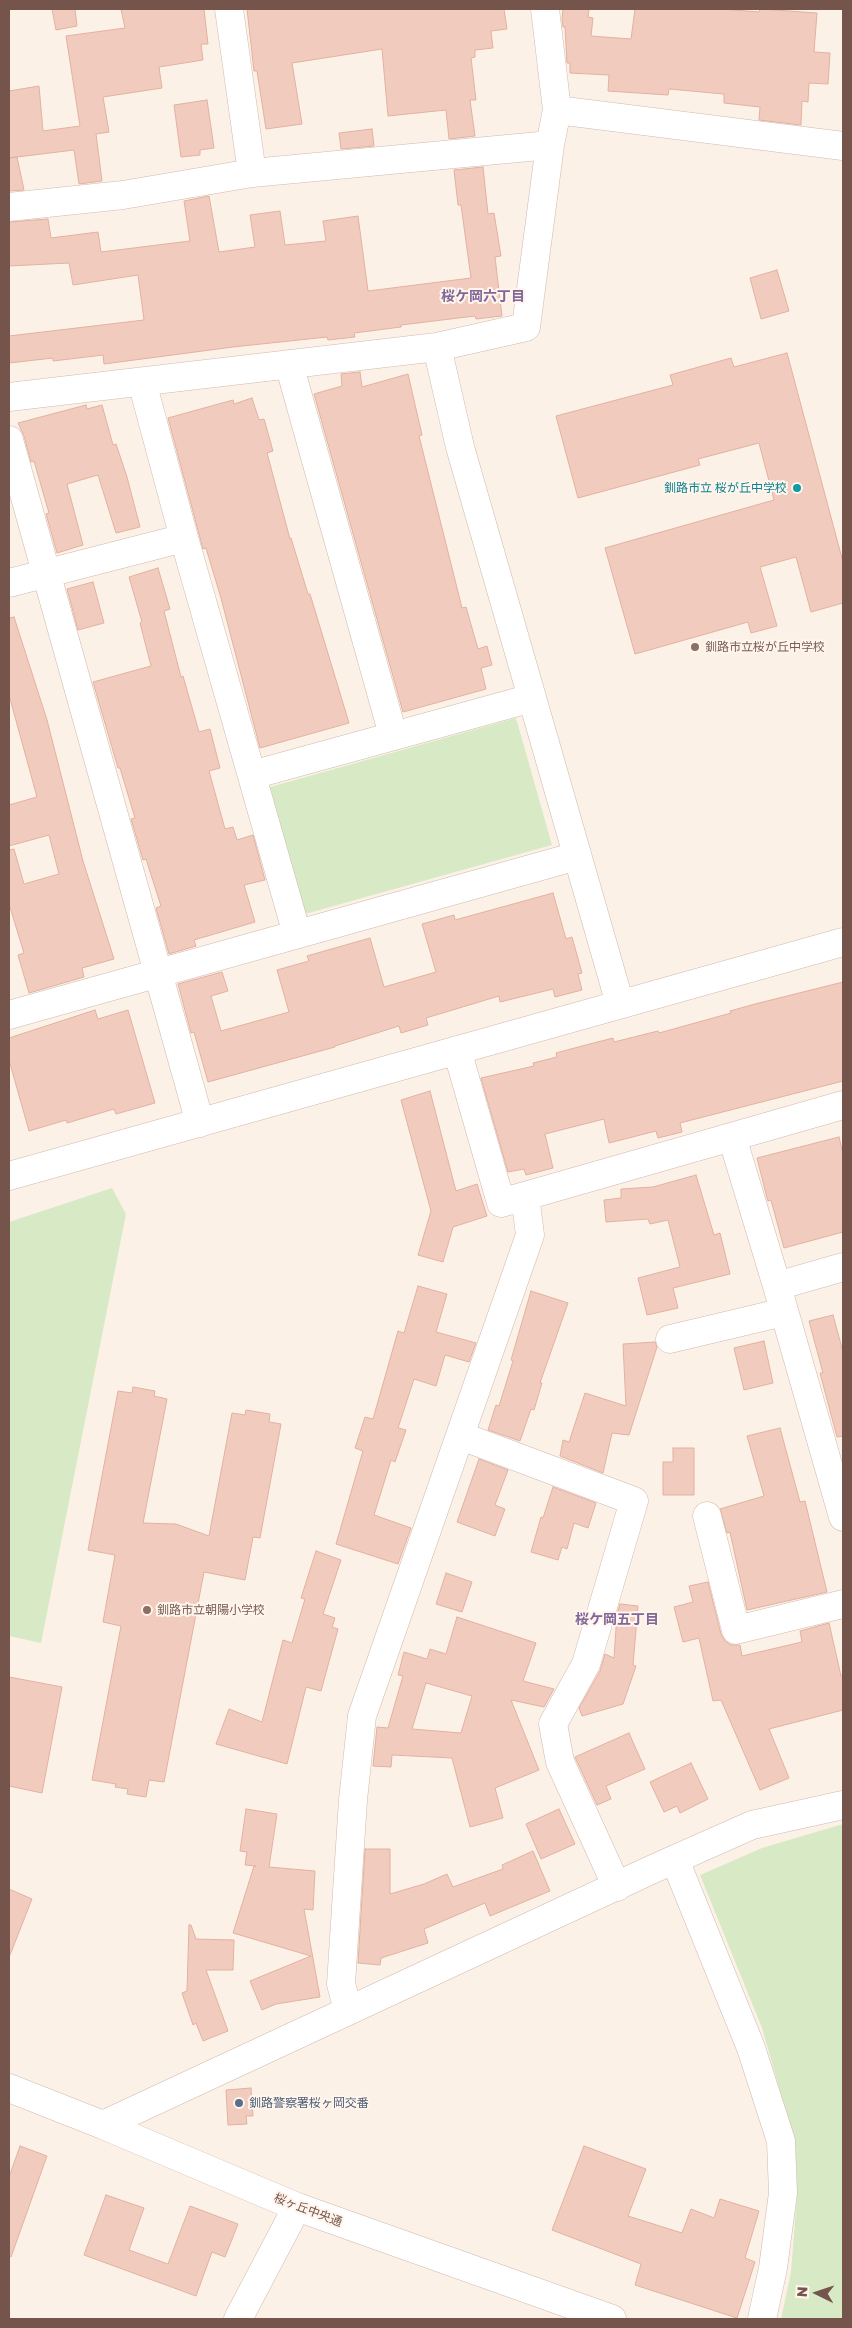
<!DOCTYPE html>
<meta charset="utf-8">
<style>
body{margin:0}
#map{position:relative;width:852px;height:2328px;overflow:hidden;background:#fcf1e6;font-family:"Golos Text",sans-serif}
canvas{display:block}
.frame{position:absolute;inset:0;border:10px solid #75554b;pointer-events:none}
.north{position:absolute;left:792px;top:2268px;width:50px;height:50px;-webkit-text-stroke:4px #fff5ed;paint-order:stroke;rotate:274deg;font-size:14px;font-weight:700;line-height:20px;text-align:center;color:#75554b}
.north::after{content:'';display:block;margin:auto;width:18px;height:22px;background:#75554b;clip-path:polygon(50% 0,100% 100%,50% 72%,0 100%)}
</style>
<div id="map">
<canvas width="852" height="2328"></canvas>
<div class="frame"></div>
<div class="north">N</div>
</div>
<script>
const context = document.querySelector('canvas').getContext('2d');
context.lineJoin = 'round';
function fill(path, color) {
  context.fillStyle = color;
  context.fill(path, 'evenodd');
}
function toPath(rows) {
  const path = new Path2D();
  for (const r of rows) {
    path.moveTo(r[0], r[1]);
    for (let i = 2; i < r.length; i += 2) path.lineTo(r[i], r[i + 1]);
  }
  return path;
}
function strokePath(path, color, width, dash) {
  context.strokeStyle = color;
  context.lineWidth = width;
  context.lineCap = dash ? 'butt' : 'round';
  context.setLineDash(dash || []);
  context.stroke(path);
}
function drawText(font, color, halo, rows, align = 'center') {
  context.font = font + ' "Golos Text","Noto Sans JP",sans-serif';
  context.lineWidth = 4;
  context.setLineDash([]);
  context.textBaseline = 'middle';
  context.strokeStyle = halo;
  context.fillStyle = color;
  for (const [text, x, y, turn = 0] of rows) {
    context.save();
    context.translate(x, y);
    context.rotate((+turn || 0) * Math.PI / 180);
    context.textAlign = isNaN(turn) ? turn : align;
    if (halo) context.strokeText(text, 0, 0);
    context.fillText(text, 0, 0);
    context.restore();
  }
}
fill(toPath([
 [516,718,552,845,305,914,270,787],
 [112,1188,126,1214,41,1643,9,1636,9,1222],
 [843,1824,843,2319,781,2319,791,2272,797,2195,793,2136,762,2028,700,1875,762,1848]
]), '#d8eac5');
const building = toPath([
 [52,9,75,9,77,26,56,30,52,9],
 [121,9,204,9,208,44,201,44,203,60,159,67,162,88,103,97,109,132,96,134,102,181,79,184,74,150,9,158,9,91,39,86,43,131,80,126,66,36,125,28,121,9],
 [247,9,504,9,507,29,491,31,493,48,475,50,475,57,471,58,476,100,470,100,475,136,449,139,446,110,388,116,382,49,292,63,302,124,266,129,257,71,254,71,247,9],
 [563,9,589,9,588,17,593,18,591,36,631,39,635,9,722,9,759,12,760,9,817,13,814,52,830,53,828,84,809,83,808,102,802,101,801,125,759,120,760,107,724,103,724,94,669,89,668,95,608,91,609,75,570,73,570,63,567,63,565,27,563,27,562,20,563,9],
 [207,100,214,148,200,150,200,155,181,157,174,105,207,100],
 [372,129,374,146,341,149,339,133,372,129],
 [17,157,24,190,9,191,9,158,17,157],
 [483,167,488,214,494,213,501,256,495,257,502,316,476,319,475,316,401,325,401,327,354,333,355,337,328,340,327,337,233,347,104,364,103,355,53,361,53,358,9,363,9,336,144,320,138,275,73,285,69,263,9,266,9,222,48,219,51,238,98,232,101,252,190,241,184,201,209,196,219,252,255,247,250,215,280,211,285,245,326,241,323,221,358,216,368,291,471,278,461,205,458,205,454,170,483,167],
 [777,270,789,311,761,319,750,278,777,270],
 [787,353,843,562,843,603,811,612,796,557,760,567,777,626,751,633,748,622,635,654,605,548,774,500,759,443,698,459,700,465,578,498,556,416,673,385,670,375,731,358,734,367,787,353],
 [360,372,362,387,408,374,422,435,419,436,462,608,466,607,478,649,487,646,492,665,481,668,486,689,403,712,314,394,342,386,341,374,360,372],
 [252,398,259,420,264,419,273,451,267,453,290,539,291,538,308,594,310,594,349,723,260,748,221,598,206,548,203,549,168,418,233,400,234,404,252,398],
 [86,405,87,409,102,405,113,445,116,444,127,477,140,527,116,533,98,475,67,484,83,545,57,553,46,514,49,513,34,461,31,462,24,436,18,423,86,405],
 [158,568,170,609,164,611,181,677,183,676,199,732,210,729,220,768,209,771,225,829,233,827,237,840,253,835,265,880,244,885,255,922,194,940,196,946,169,954,156,908,161,906,146,859,143,860,131,819,135,818,120,768,118,768,93,682,151,666,140,623,142,622,129,577,158,568],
 [93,582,104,623,78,630,67,589,93,582],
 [14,617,47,720,83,861,114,959,82,968,84,977,29,993,18,955,24,953,9,904,9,850,14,849,24,884,59,874,49,835,9,846,9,805,37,797,9,695,9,618,14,617],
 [553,893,566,939,572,937,582,973,578,974,582,990,555,997,553,989,500,1002,499,996,426,1018,428,1025,401,1033,399,1026,335,1046,335,1047,208,1082,194,1032,191,1033,178,984,222,972,228,991,211,996,221,1031,289,1012,277,970,309,961,307,956,370,938,384,987,436,972,422,924,454,915,455,920,553,893],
 [843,982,843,1081,680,1123,682,1132,658,1138,656,1131,609,1143,604,1119,545,1134,553,1168,526,1175,524,1169,508,1172,481,1078,534,1066,533,1063,557,1057,556,1053,582,1046,613,1038,614,1042,658,1031,659,1033,731,1013,730,1011,755,1004,843,982],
 [95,1010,98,1019,128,1010,155,1103,116,1114,114,1109,67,1123,66,1120,29,1131,9,1060,9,1038,95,1010],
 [430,1091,456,1191,477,1184,487,1216,453,1227,443,1262,418,1255,431,1211,401,1100,430,1091],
 [839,1137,843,1154,843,1232,784,1248,771,1200,768,1201,767,1198,757,1158,839,1137],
 [696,1175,714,1235,720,1233,730,1274,673,1288,678,1308,647,1315,638,1278,680,1267,668,1220,650,1224,648,1219,606,1222,604,1200,621,1198,621,1189,653,1187,696,1175],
 [418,1286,447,1294,436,1332,476,1343,469,1362,445,1355,436,1386,414,1379,398,1428,406,1430,395,1462,391,1460,374,1515,411,1528,398,1564,336,1544,363,1451,355,1448,365,1417,373,1419,398,1331,404,1333,418,1286],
 [531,1291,568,1303,540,1383,542,1383,534,1410,531,1409,520,1441,488,1430,496,1405,499,1406,513,1361,511,1360,531,1291],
 [833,1315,843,1352,843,1436,837,1437,820,1373,823,1373,809,1321,833,1315],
 [764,1341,773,1383,744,1390,734,1348,764,1341],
 [655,1342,657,1347,629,1435,612,1433,603,1473,560,1456,563,1440,569,1442,585,1393,626,1406,623,1344,655,1342],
 [133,1387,155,1391,154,1396,167,1399,143,1523,176,1524,209,1536,232,1413,245,1415,246,1410,270,1414,269,1422,281,1424,260,1538,253,1537,245,1580,204,1572,164,1782,149,1780,146,1797,127,1794,128,1789,115,1787,116,1784,92,1780,121,1626,103,1622,115,1555,88,1550,118,1391,132,1393,133,1387],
 [780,1428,800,1502,805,1501,827,1592,747,1610,730,1532,727,1533,720,1509,764,1496,747,1436,780,1428],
 [673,1448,694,1448,694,1495,663,1495,663,1462,673,1462,673,1448],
 [479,1459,508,1470,495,1505,505,1509,495,1536,457,1522,479,1459],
 [553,1487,596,1503,588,1528,574,1523,567,1549,562,1547,558,1560,531,1552,541,1517,543,1518,553,1487],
 [316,1551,341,1560,323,1614,335,1618,332,1627,338,1629,321,1691,306,1687,287,1764,216,1744,229,1709,262,1722,283,1640,292,1643,305,1599,301,1598,316,1551],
 [446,1573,472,1582,462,1612,436,1604,446,1573],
 [708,1582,721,1634,725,1641,731,1645,740,1645,742,1656,802,1642,800,1631,829,1623,841,1676,843,1675,843,1710,769,1729,789,1778,760,1790,721,1700,713,1701,699,1638,683,1642,674,1607,693,1602,689,1586,708,1582],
 [620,1604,638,1606,633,1665,636,1666,623,1704,582,1716,579,1708,600,1671,605,1654,614,1658,617,1614,620,1604],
 [457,1617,536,1643,523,1681,554,1689,544,1707,511,1700,539,1770,495,1788,503,1818,470,1827,452,1758,392,1755,391,1767,373,1766,377,1727,388,1728,403,1676,398,1675,404,1652,427,1659,430,1649,446,1654,457,1617],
 [426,1683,472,1696,461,1733,412,1729,426,1683],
 [9,1677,62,1687,42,1793,9,1786,9,1677],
 [629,1733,645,1769,606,1786,611,1799,597,1805,575,1757,629,1733],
 [691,1763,708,1799,680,1813,677,1806,664,1812,650,1782,691,1763],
 [246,1809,277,1814,269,1867,315,1871,313,1910,304,1909,320,1997,276,2004,262,2010,250,1981,311,1956,233,1933,254,1866,256,1866,245,1865,247,1852,240,1851,246,1809],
 [559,1809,575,1844,541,1859,526,1824,559,1809],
 [365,1849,390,1849,390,1894,424,1884,447,1874,453,1887,503,1869,502,1865,533,1851,550,1891,490,1916,485,1903,424,1929,428,1943,381,1958,380,1965,358,1963,365,1849],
 [9,1889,32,1899,10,1955,9,1955,9,1889],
 [189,1925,191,1925,196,1939,234,1940,233,1970,206,1970,228,2031,203,2041,196,2023,193,2025,182,1993,187,1991,189,1925],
 [251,2088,253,2116,246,2116,247,2124,228,2125,226,2090,251,2088],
 [20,2146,47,2156,11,2257,9,2256,9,2177,20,2146],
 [584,2146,646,2169,628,2216,682,2233,691,2209,714,2218,720,2199,759,2211,745,2258,755,2262,737,2318,635,2285,641,2264,552,2230,584,2146],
 [106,2195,144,2208,129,2250,168,2264,190,2206,238,2224,225,2257,212,2252,196,2296,84,2255,106,2195]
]);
fill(building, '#f1ccbe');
strokePath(building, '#e3b09f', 1);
const minor = toPath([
 [229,9,252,173],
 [557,110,843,146],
 [9,207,123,195,252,173,550,145],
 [437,347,460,447,620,1004],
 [289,364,393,735],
 [142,382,184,538,297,934],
 [9,397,437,347,526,327,550,145,557,110,545,9],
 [9,440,200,1123],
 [9,583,184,538],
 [252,775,532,698],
 [9,1015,577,856],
 [732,1137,777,1286,843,1517],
 [9,1176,843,942],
 [525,1196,843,1105],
 [777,1286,843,1267],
 [670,1339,784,1312],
 [461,1436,634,1501,586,1664,553,1724,560,1762,617,1887],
 [707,1516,736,1630,843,1604],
 [675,1860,751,2048,781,2141,783,2193,773,2268,762,2319],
 [348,2010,341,1984,353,1800,362,1716,530,1235,525,1196,501,1203,457,1050],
 [238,2319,297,2207]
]);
const tertiary = toPath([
 [9,2088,103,2125,297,2207,612,2319],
 [103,2125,653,1869,752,1825,843,1805]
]);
strokePath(minor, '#d0b9af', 29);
strokePath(tertiary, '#d0b9af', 29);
strokePath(minor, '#fff', 28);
strokePath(tertiary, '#fff', 28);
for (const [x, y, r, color] of [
 [797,488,5,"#0f9aa8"],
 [695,647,5,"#8d6e63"],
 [147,1610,5,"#8d6e63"],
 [239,2103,5,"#5c6f8a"]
]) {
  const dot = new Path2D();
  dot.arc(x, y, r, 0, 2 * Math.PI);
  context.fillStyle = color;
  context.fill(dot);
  strokePath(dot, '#fff5ed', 2);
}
drawText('12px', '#0d838f', '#fff5ed', [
 ["釧路市立 桜が丘中学校",787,488]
], 'right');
drawText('12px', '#785e54', '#fff5ed', [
 ["釧路市立桜が丘中学校",705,647],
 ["釧路市立朝陽小学校",157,1610]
], 'left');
drawText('12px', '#4e5e75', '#fff5ed', [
 ["釧路警察署桜ヶ岡交番",249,2103]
], 'left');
drawText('12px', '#75554b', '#fff5ed', [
 ["桜ヶ丘中央通",308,2210,21]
]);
drawText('bold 14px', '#816798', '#fff5ed', [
 ["桜ケ岡六丁目",483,297],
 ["桜ケ岡五丁目",617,1620]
]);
</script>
